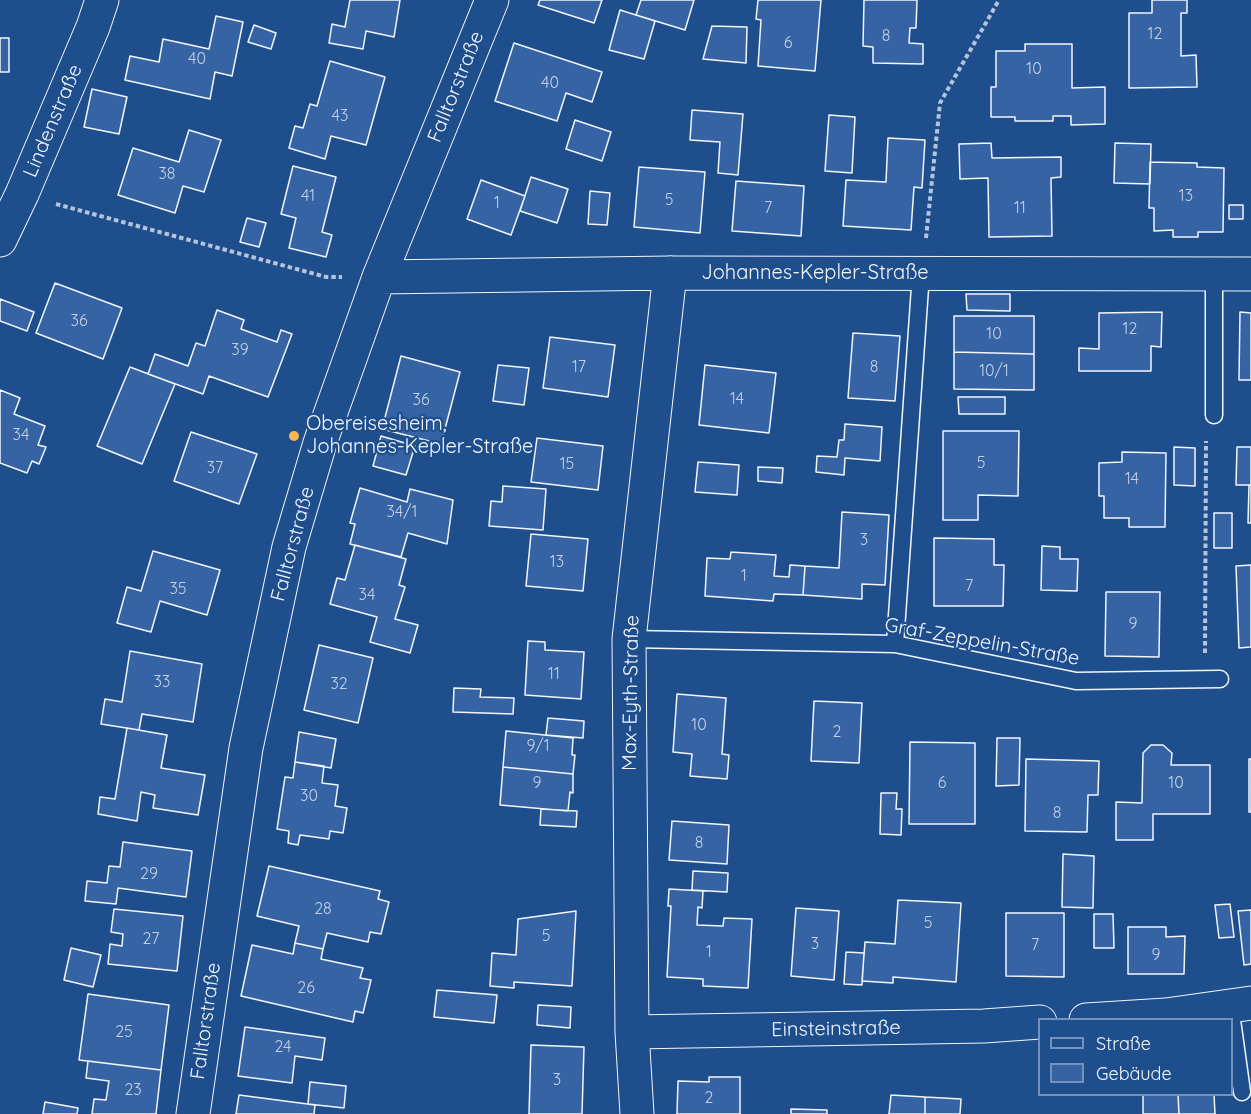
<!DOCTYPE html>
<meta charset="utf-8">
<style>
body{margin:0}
#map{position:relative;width:1251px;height:1114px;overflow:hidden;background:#1f4e8c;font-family:Quicksand,sans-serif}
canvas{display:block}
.legend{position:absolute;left:1038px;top:1018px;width:195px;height:78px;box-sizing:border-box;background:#1f4e8c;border:2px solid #7391ba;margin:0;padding:8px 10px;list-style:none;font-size:18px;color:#f2f6ff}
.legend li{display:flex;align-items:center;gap:12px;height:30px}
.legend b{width:30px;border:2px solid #7391ba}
</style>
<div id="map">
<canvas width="1251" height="1114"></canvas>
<ul class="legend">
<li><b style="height:8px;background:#1f4e8c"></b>Straße</li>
<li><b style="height:16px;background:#3563a3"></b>Gebäude</li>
</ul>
</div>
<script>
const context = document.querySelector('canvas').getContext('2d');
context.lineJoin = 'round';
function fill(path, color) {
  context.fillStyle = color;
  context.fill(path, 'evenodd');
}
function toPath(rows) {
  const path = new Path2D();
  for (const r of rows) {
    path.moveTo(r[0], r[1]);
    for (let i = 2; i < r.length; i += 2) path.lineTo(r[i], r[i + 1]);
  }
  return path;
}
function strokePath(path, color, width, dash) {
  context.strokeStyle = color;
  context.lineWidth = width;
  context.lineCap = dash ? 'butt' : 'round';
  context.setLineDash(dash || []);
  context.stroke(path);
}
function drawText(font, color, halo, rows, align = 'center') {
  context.font = font + ' Quicksand,sans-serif';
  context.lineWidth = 4.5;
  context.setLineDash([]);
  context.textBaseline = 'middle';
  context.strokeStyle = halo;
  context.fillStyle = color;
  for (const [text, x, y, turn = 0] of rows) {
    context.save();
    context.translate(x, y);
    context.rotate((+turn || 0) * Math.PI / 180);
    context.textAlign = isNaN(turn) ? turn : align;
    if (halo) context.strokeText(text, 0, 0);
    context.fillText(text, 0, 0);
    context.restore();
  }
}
const building = toPath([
 [350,0,400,0,394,37,366,31,363,49,329,43,332,24,345,27,350,0],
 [540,0,602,0,594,23,538,5,540,0],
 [641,0,694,0,685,30,636,15,641,0],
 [758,0,821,0,815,71,758,66,761,20,756,19,758,0],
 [864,0,917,0,916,28,910,28,909,43,923,44,923,64,873,63,873,47,863,46,864,0],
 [1152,0,1187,0,1187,13,1181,13,1181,56,1196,55,1197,87,1129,88,1129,13,1152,13,1152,0],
 [620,10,655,21,644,59,609,50,620,10],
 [216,16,243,22,232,76,215,72,210,99,125,80,130,56,159,62,163,39,209,49,216,16],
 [254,25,276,33,271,49,248,42,254,25],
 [712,26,747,27,746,63,703,59,712,26],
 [0,38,9,38,9,72,0,72,0,38],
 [514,43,602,72,592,102,566,93,557,121,495,101,514,43],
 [1025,44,1072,44,1072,88,1105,87,1105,124,1071,125,1071,116,1053,116,1053,121,1015,121,1015,117,991,117,991,87,996,87,996,51,1025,51,1025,44],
 [330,61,385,77,366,145,331,136,325,159,289,148,295,126,303,128,310,104,317,106,330,61],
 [92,89,127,97,119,134,84,127,92,89],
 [692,110,743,114,738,175,718,173,720,142,690,140,692,110],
 [829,115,855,117,852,173,825,171,829,115],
 [575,120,611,132,602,161,566,149,575,120],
 [189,130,221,140,204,192,183,186,175,213,118,195,133,148,179,162,189,130],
 [888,138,925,140,922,188,914,187,911,230,843,226,846,180,886,182,888,138],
 [991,143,992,158,1061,157,1061,177,1051,178,1052,236,989,237,988,178,960,179,959,144,991,143],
 [1115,143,1151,144,1150,184,1114,183,1115,143],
 [1150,162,1197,163,1197,167,1224,168,1223,232,1198,232,1198,237,1173,237,1173,230,1154,231,1154,208,1149,208,1150,162],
 [293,166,336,177,322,232,332,235,326,257,289,248,296,218,281,214,293,166],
 [639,167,705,172,700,233,634,227,639,167],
 [531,177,568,189,557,223,520,211,531,177],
 [481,180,525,196,511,235,467,219,481,180],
 [736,181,804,186,801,236,732,231,736,181],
 [590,191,610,193,607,225,588,224,590,191],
 [1229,205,1243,205,1243,219,1229,219,1229,205],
 [247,218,266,223,259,247,240,242,247,218],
 [55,283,122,308,103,359,36,333,55,283],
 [966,294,1010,294,1010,311,967,310,966,294],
 [0,299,34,312,27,331,0,321,0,299],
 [217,310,244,320,241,329,277,342,281,330,292,334,268,397,209,376,203,394,148,374,155,354,188,366,196,343,205,346,217,310],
 [1162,312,1161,347,1151,346,1151,371,1079,371,1079,348,1099,349,1099,313,1162,312],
 [1240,312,1251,313,1251,380,1239,380,1240,312],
 [954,316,1034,316,1034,354,954,352,954,316],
 [853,333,900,336,895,401,848,398,853,333],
 [550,337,615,345,608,397,543,388,550,337],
 [954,352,1034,354,1034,390,954,389,954,352],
 [401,356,460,372,441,444,382,429,401,356],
 [498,365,529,368,524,405,493,401,498,365],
 [705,365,776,373,769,433,699,425,705,365],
 [130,367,175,384,142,464,97,446,130,367],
 [0,390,20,398,14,414,45,426,38,445,46,447,39,464,32,461,27,473,0,463,0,390],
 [958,397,1005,397,1005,414,959,414,958,397],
 [845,424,882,427,880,461,845,458,844,475,816,472,817,456,837,457,839,440,844,440,845,424],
 [943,431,1019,431,1018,496,978,495,978,520,943,520,943,431],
 [191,432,257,454,239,504,174,481,191,432],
 [381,436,415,446,406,475,373,466,381,436],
 [537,438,603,446,598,490,531,482,537,438],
 [1174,447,1195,448,1195,486,1174,485,1174,447],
 [1237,447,1251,447,1251,485,1236,485,1237,447],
 [1122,452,1166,453,1165,527,1129,527,1129,518,1104,518,1104,496,1099,496,1099,463,1122,462,1122,452],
 [698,462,739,465,737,495,695,492,698,462],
 [758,467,783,468,782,483,758,481,758,467],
 [1249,485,1251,485,1251,523,1248,523,1249,485],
 [503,486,546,489,543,530,489,526,491,501,502,502,503,486],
 [360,488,407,502,410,489,453,500,447,544,408,533,401,557,350,544,355,524,350,523,360,488],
 [842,512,889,515,885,585,862,584,862,599,803,595,805,566,839,568,842,512],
 [1214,513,1232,513,1232,548,1214,548,1214,513],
 [531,534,588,539,583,591,526,586,531,534],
 [934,538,994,539,994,565,1004,565,1003,606,934,606,934,538],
 [355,545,406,559,399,585,405,587,395,619,418,625,410,653,370,642,377,617,330,604,337,578,345,580,355,545],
 [1042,546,1060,547,1060,559,1078,559,1077,591,1041,590,1042,546],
 [153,551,220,570,207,615,160,601,151,632,117,623,127,587,141,591,153,551],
 [731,552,776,555,774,576,789,577,790,565,805,566,803,595,774,594,773,601,705,596,707,558,730,559,731,552],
 [1251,565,1251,647,1239,648,1236,566,1251,565],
 [1106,592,1160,592,1159,657,1105,656,1106,592],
 [528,641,545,642,545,650,584,652,581,699,525,695,528,641],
 [319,645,373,658,358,723,304,710,319,645],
 [130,651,202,664,193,722,142,714,139,730,101,724,105,699,122,702,130,651],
 [454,688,481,689,480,697,514,698,513,714,453,712,454,688],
 [677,694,726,698,722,754,729,755,727,779,690,776,692,754,673,752,677,694],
 [814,701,862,703,859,763,811,761,814,701],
 [548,718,584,721,583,738,546,735,548,718],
 [127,728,167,735,161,768,205,775,198,815,153,808,155,795,141,792,137,821,98,814,100,797,115,799,127,728],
 [506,731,573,738,572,755,575,755,573,774,503,767,506,731],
 [299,732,336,739,331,768,295,762,299,732],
 [997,738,1020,738,1019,785,996,786,997,738],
 [910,742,975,743,975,824,909,824,910,742],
 [1151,745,1163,745,1172,753,1171,765,1210,765,1210,814,1153,814,1153,840,1116,840,1116,802,1142,803,1143,753,1151,745],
 [1026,759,1099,761,1098,795,1088,795,1087,832,1025,831,1026,759],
 [1249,759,1251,759,1251,812,1249,812,1249,759],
 [295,762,324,766,322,783,338,785,335,806,347,808,343,833,330,831,329,839,300,835,298,845,288,843,289,831,277,829,285,777,293,778,295,762],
 [503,767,573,774,573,793,570,792,568,811,500,805,503,767],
 [881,793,897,793,896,809,902,809,901,835,880,834,881,793],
 [541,809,577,811,576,827,540,825,541,809],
 [672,821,729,825,727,864,669,860,672,821],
 [123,842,192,851,186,897,118,888,116,904,85,901,87,881,107,883,109,866,120,867,123,842],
 [1063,854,1094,856,1093,908,1062,907,1063,854],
 [269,866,380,891,378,899,389,902,381,934,370,932,368,942,327,933,323,949,295,943,299,926,257,916,269,866],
 [693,871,728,873,727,892,692,890,693,871],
 [669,889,703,891,702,908,698,907,697,925,723,926,724,918,752,919,748,988,703,986,703,979,667,977,671,906,668,906,669,889],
 [898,900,961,903,956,982,893,977,893,983,862,981,865,942,895,944,898,900],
 [1230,904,1234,937,1219,938,1215,905,1230,904],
 [796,908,839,911,834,980,791,976,796,908],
 [114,909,183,916,177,971,108,964,110,944,122,946,123,934,111,932,114,909],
 [1251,910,1251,964,1244,965,1238,911,1251,910],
 [576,911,572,986,514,982,514,988,490,986,492,953,516,955,518,919,576,911],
 [1006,913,1064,913,1064,977,1006,976,1006,913],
 [1094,914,1113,914,1114,948,1094,948,1094,914],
 [1128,927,1166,927,1166,937,1185,936,1184,974,1128,974,1128,927],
 [295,943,323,949,321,959,363,968,360,978,371,980,363,1013,355,1011,353,1022,241,996,252,945,293,954,295,943],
 [71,948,101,955,93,987,64,980,71,948],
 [846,952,864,953,862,985,844,984,846,952],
 [437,990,497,995,494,1023,434,1017,437,990],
 [88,994,169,1005,161,1070,79,1060,88,994],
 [538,1005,571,1007,570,1028,537,1025,538,1005],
 [245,1027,325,1038,322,1060,295,1056,292,1083,238,1076,245,1027],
 [531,1045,584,1047,582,1114,529,1114,531,1045],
 [88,1061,161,1070,156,1114,92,1114,94,1099,106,1100,109,1081,86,1078,88,1061],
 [709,1077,740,1077,740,1114,677,1114,678,1081,709,1082,709,1077],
 [310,1082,346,1086,344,1108,308,1104,310,1082],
 [1143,1094,1178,1094,1179,1114,1143,1114,1143,1094],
 [1178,1094,1214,1094,1215,1114,1179,1114,1178,1094],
 [239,1095,315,1105,314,1114,236,1114,239,1095],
 [891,1095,925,1097,925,1114,889,1114,891,1095],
 [925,1097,961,1099,960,1114,925,1114,925,1097],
 [45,1102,78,1108,77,1114,43,1114,45,1102],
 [791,1109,827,1110,827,1114,791,1114,791,1109]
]);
fill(building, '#3563a3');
strokePath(building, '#f2f6ff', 1.5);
const lane = toPath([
 [1214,415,1214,273],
 [629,639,895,644,1076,681,1220,679],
 [895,644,921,273],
 [1232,1020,1242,1092]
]);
const street = toPath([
 [0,240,22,194,93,27,102,0],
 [379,277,670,273,1251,274],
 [1086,1020,1166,1015,1251,1003],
 [632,1032,984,1026,1040,1022],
 [193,1114,246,748,289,547,320,443,379,277,492,0],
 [637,1114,632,1032,629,639,670,273]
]);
strokePath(lane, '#f2f6ff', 19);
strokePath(street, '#f2f6ff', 35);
strokePath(toPath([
 [56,204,326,277,342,277],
 [926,238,940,103,999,0],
 [1205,653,1206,441]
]), '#b3c4dc', 4, [4.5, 3]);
strokePath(lane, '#1f4e8c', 16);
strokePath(street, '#1f4e8c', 33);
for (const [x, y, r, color] of [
 [294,436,6,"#ffb74d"]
]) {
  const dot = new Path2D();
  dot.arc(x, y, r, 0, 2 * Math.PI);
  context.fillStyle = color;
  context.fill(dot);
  strokePath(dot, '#1f4e8c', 2);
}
drawText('16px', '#c3d1e8', null, [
 ["12",1155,34],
 ["8",886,36],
 ["6",788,43],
 ["40",197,59],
 ["10",1034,69],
 ["40",550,83],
 ["43",340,116],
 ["38",167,174],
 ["41",308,196],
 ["13",1186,196],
 ["5",669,200],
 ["1",497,203],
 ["7",768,208],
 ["11",1020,208],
 ["36",79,321],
 ["12",1130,329],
 ["10",994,334],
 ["39",240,350],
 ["17",579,367],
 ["8",874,367],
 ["10/1",994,371],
 ["14",737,399],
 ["36",421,400],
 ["34",21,435],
 ["5",981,463],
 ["15",567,464],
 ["37",215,468],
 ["14",1132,479],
 ["34/1",402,512],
 ["3",864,540],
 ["13",557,562],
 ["1",744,576],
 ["7",969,586],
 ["35",178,589],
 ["34",367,595],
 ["9",1133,624],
 ["11",554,674],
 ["33",162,682],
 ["32",339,684],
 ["10",699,725],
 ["2",837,732],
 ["9/1",538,746],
 ["9",537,783],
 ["6",942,783],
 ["10",1176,783],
 ["30",309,796],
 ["8",1057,813],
 ["8",699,843],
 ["29",149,874],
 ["28",323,909],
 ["5",928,923],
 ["5",546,936],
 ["27",151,939],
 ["3",815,944],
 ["7",1035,945],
 ["1",709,952],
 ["9",1156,955],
 ["26",306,988],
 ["25",124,1032],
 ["24",283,1047],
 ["3",557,1080],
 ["23",133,1090],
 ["2",709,1098]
]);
drawText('20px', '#f2f6ff', '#1f4e8c', [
 ["Falltorstraße",456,87,-68],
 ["Lindenstraße",53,121,-67],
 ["Johannes-Kepler-Straße",815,273],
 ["Falltorstraße",293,544,-75],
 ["Graf-Zeppelin-Straße",982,642,10],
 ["Max-Eyth-Straße",631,693,-89],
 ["Falltorstraße",206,1021,-82],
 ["Einsteinstraße",836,1029,-1]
]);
drawText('20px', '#f2f6ff', '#1f4e8c', [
 ["Obereisesheim,",306,424],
 ["Johannes-Kepler-Straße",306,447]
], 'left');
</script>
